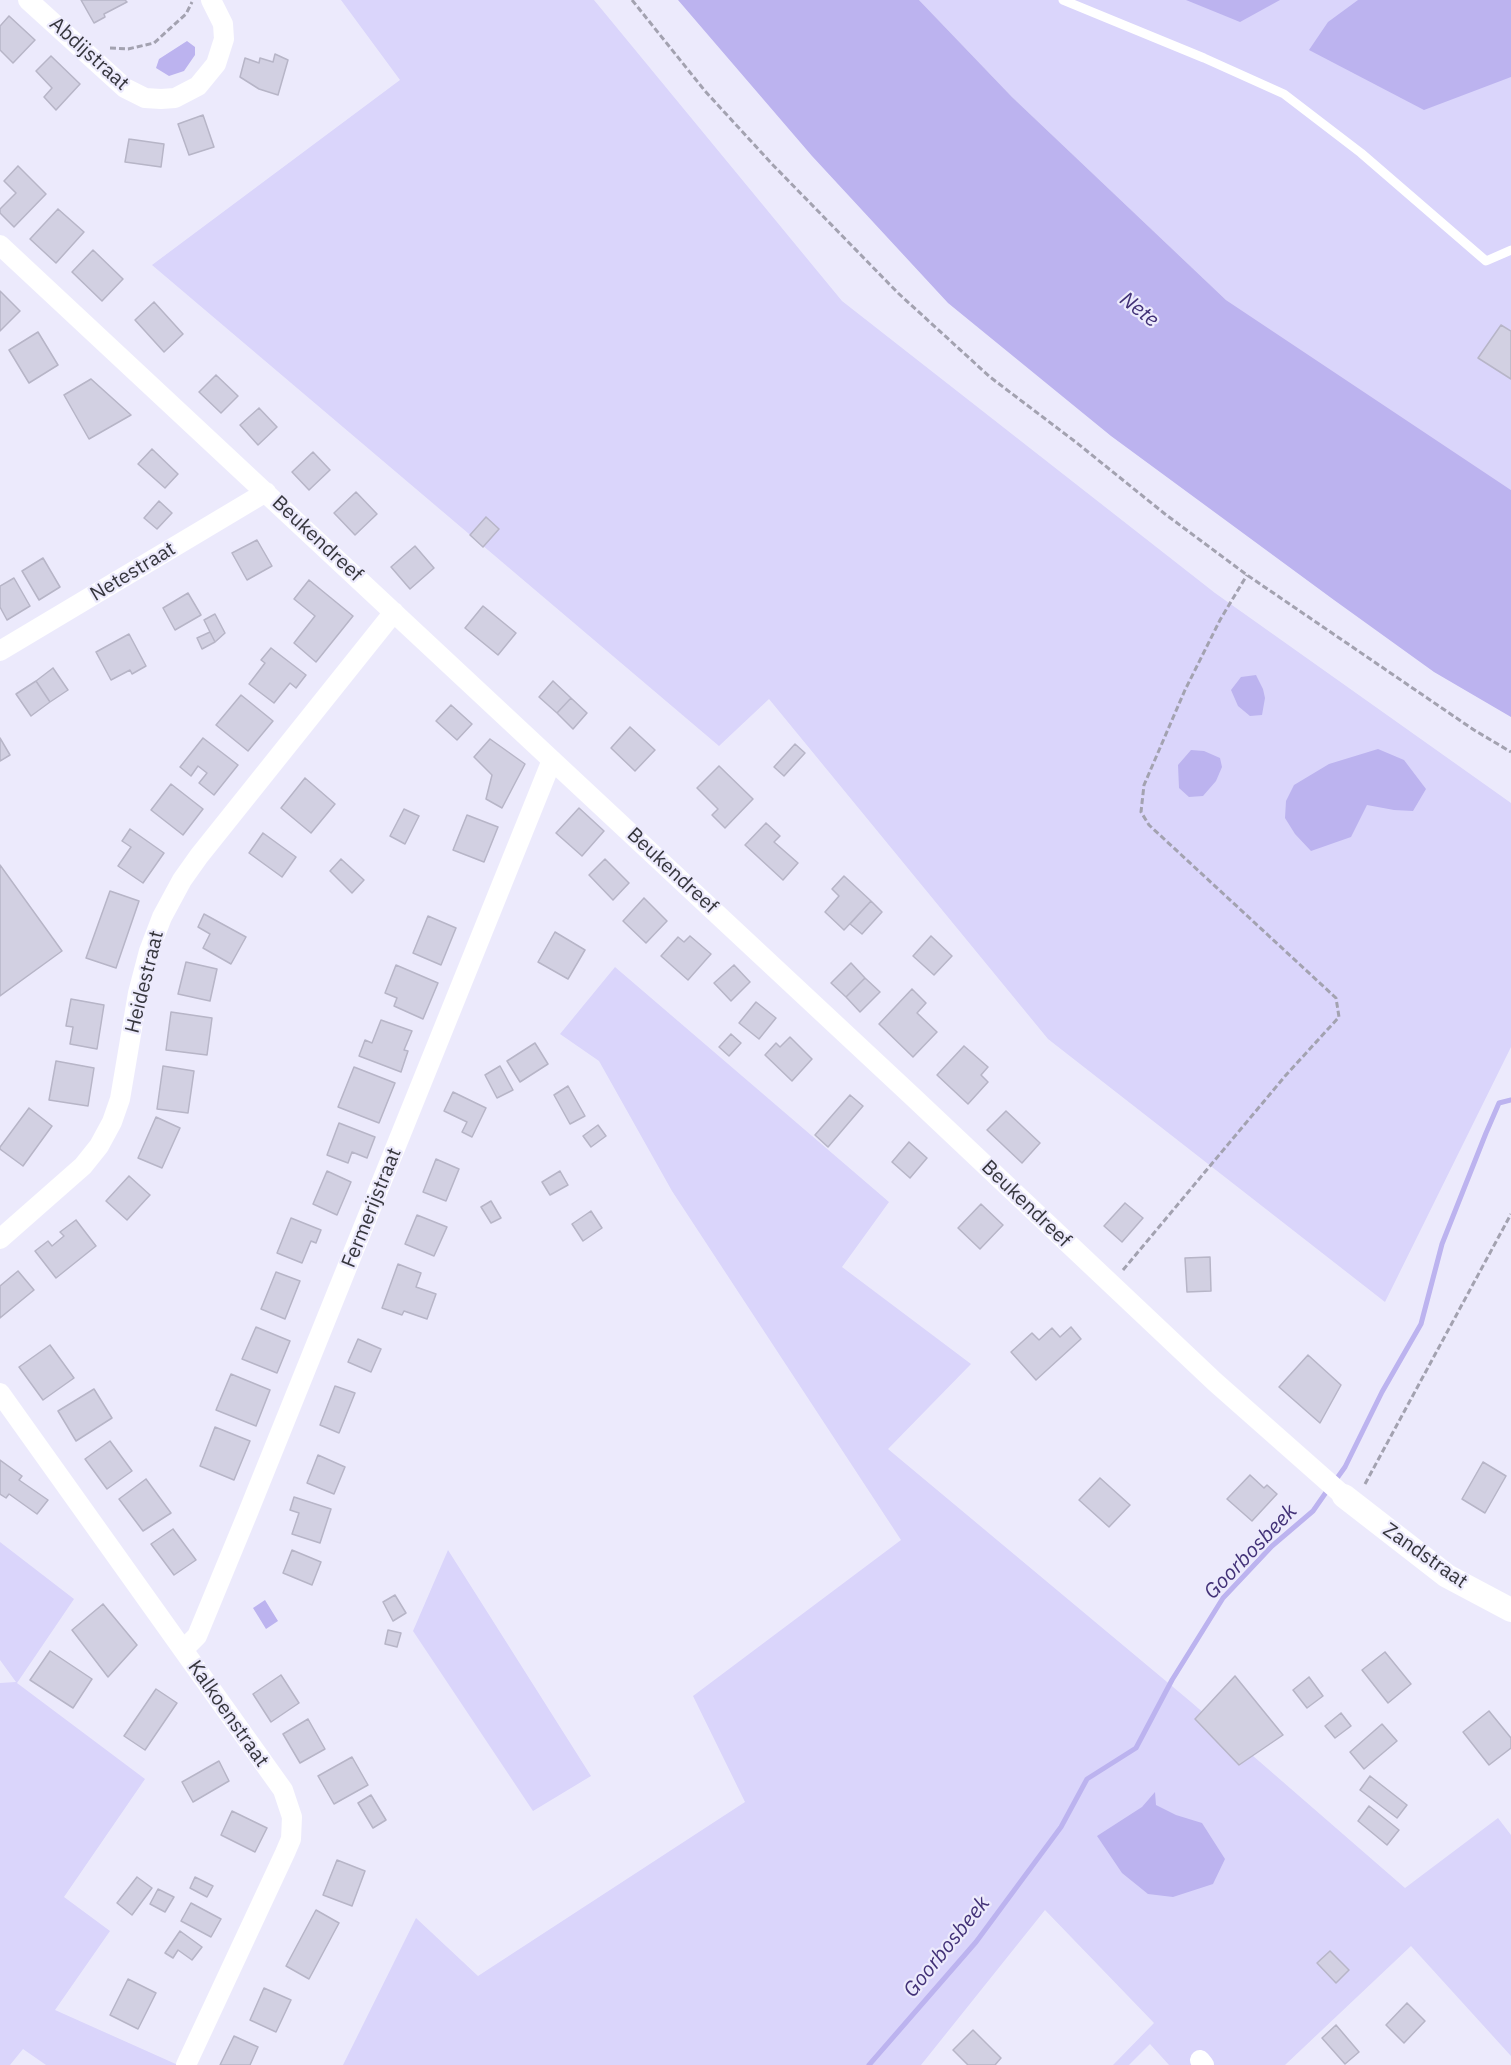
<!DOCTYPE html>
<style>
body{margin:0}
canvas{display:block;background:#eceafc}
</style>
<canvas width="1511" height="2065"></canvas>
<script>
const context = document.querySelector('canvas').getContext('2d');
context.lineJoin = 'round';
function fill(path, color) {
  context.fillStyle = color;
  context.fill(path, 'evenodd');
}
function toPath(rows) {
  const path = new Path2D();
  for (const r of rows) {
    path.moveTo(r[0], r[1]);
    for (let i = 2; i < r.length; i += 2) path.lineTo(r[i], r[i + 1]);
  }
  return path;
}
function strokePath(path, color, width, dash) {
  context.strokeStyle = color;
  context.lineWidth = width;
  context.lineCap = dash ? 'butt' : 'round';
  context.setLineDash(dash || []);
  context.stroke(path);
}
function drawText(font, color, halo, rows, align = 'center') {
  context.font = font + ' "IBM Plex Sans",sans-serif';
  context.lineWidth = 4.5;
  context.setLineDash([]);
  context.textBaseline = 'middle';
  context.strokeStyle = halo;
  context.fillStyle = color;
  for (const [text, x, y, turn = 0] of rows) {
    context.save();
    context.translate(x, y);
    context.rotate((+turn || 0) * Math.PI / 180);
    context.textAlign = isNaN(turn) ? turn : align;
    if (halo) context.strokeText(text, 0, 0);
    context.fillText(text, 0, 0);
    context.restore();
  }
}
fill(toPath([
 [341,0,594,0,842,301,1215,593,1511,803,1511,1047,1385,1302,1048,1039,769,699,719,746,152,265,400,80],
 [919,0,1511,0,1511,490,1226,300,1012,97],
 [615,967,889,1202,842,1267,971,1364,888,1449,1191,1702,1405,1888,1498,1818,1511,1835,1511,2056,1411,1946,1285,2065,1169,2065,1150,2044,1129,2065,1113,2065,1154,2023,1045,1910,921,2065,343,2065,416,1918,478,1976,745,1802,693,1696,901,1540,672,1191,599,1061,560,1034],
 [0,1542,74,1599,17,1683,145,1779,64,1897,110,1931,55,2010,178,2065,46,2065,23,2049,10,2065,0,2065,0,1683,16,1682,0,1660],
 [448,1550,591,1776,533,1811,413,1631]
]), '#dad5fb');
fill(toPath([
 [678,0,919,0,1012,97,1226,300,1511,490,1511,717,1434,672,1334,600,1111,436,948,303,812,156],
 [1186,0,1280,0,1240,22],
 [1358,0,1511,0,1511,77,1424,110,1309,50,1328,22],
 [187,41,195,47,195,55,184,71,169,76,156,68,159,59],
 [1256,675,1263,689,1265,698,1262,715,1250,716,1238,706,1231,690,1241,677],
 [1378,749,1404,760,1426,789,1413,811,1394,810,1367,805,1351,837,1311,851,1295,834,1285,818,1286,801,1294,785,1329,764],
 [1191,750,1204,751,1220,758,1222,767,1216,781,1203,796,1189,797,1179,788,1178,765],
 [265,1600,278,1621,266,1629,253,1608],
 [1155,1792,1156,1805,1176,1815,1202,1823,1225,1859,1213,1884,1173,1897,1148,1894,1122,1873,1097,1836,1142,1807]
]), '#bcb3ef');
strokePath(toPath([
 [1335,1481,1345,1467,1382,1392,1421,1324,1442,1244,1486,1133,1499,1103,1511,1100],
 [869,2065,976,1942,1061,1827,1087,1779,1136,1748,1172,1680,1223,1598,1272,1546,1313,1511,1329,1488]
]), '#bcb3ef', 5);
const building = toPath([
 [81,0,125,0,127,2,104,14,105,17,94,23,81,0],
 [9,16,35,40,13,63,0,50,0,26,9,16],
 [275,54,288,60,278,95,259,89,240,77,245,58,259,63,260,58,273,62,275,54],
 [51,56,80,84,56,110,44,97,52,88,36,71,51,56],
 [203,115,214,147,189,155,178,124,203,115],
 [129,139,164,144,161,167,125,162,129,139],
 [18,166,46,194,14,227,0,213,0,209,16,193,4,181,18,166],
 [58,209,84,232,56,263,30,239,58,209],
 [93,250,123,279,102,301,72,272,93,250],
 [0,291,20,311,0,331,0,291],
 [154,302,183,334,164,352,135,320,154,302],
 [1501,325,1511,331,1511,379,1478,358,1501,325],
 [38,332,58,365,29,383,9,350,38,332],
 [216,375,238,396,221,413,199,392,216,375],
 [91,379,131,415,89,439,64,395,91,379],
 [259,408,277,427,258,445,240,425,259,408],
 [152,449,178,474,165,488,138,464,152,449],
 [313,452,330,470,309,490,292,472,313,452],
 [356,492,377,514,355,535,334,513,356,492],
 [159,501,172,513,157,529,144,518,159,501],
 [486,517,499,529,483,547,470,535,486,517],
 [257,540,272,566,247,580,232,553,257,540],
 [415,546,434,568,410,589,391,567,415,546],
 [43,558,60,587,39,600,22,571,43,558],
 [14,578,30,606,7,620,0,607,0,586,14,578],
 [309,580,353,616,316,662,294,643,315,616,294,599,309,580],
 [188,593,201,615,175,630,163,608,188,593],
 [483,606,516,633,498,655,465,628,483,606],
 [215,614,225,633,215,642,204,620,215,614],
 [210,632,215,642,202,649,197,638,210,632],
 [129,634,146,666,132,674,130,670,111,680,96,652,129,634],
 [271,648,306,675,296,688,290,683,274,703,249,684,265,663,261,660,271,648],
 [53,668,68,690,50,702,36,681,53,668],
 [36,681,50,702,31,716,16,694,36,681],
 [553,681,571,698,557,713,539,697,553,681],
 [241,695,273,721,248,751,216,725,241,695],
 [571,698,587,713,573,729,557,713,571,698],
 [451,705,472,724,457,740,436,721,451,705],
 [630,727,655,750,635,771,611,748,630,727],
 [0,738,10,755,0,761,0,738],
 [203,738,238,765,214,795,199,783,207,773,198,766,191,776,180,767,203,738],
 [490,739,525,764,502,808,486,799,492,775,474,757,490,739],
 [795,744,805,753,784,776,774,767,795,744],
 [719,766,753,799,725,828,712,815,718,809,697,788,719,766],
 [305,778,335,804,311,833,281,808,305,778],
 [171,784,203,809,183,835,151,810,171,784],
 [579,808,604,831,582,856,556,833,579,808],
 [404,809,419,816,405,844,390,836,404,809],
 [467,815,498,827,484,862,453,850,467,815],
 [766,823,780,836,774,842,798,863,783,880,745,845,766,823],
 [130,829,164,853,143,883,118,866,131,847,122,841,130,829],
 [263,833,296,857,282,877,249,853,263,833],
 [341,859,364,880,352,893,330,871,341,859],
 [605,859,629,883,613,900,589,875,605,859],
 [0,865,62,951,0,996,0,865],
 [844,876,871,901,844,930,825,912,839,896,832,889,844,876],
 [110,891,139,901,116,968,86,958,110,891],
 [644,898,667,921,646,943,623,921,644,898],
 [871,901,882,912,862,934,850,924,871,901],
 [204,914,246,937,231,964,203,948,210,934,198,927,204,914],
 [428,916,456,928,441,965,413,953,428,916],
 [555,932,585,950,568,979,538,962,555,932],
 [690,936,711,954,688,980,661,956,678,937,684,942,690,936],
 [931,936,952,956,934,975,913,956,931,936],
 [186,962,217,969,210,1001,178,994,186,962],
 [851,963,865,978,846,997,831,983,851,963],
 [396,965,438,983,423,1019,394,1006,397,998,385,993,396,965],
 [734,965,750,982,731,1001,714,983,734,965],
 [865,978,880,992,860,1012,846,997,865,978],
 [912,989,926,1003,917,1013,937,1032,913,1057,879,1024,912,989],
 [71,999,104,1005,97,1049,70,1044,73,1027,66,1026,71,999],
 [756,1002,776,1018,759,1039,739,1023,756,1002],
 [171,1012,212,1018,207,1055,166,1050,171,1012],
 [381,1020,412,1031,404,1050,408,1051,401,1072,359,1056,365,1040,372,1043,381,1020],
 [731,1034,741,1043,729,1056,719,1047,731,1034],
 [790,1037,812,1059,792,1081,765,1055,776,1043,780,1047,790,1037],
 [535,1043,548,1064,520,1082,507,1061,535,1043],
 [964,1046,988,1067,981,1075,988,1082,968,1104,937,1075,964,1046],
 [56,1061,94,1068,88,1106,49,1100,56,1061],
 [163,1066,194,1071,188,1113,157,1109,163,1066],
 [500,1066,513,1090,497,1098,485,1075,500,1066],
 [354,1067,395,1083,379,1123,338,1107,354,1067],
 [568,1086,585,1116,570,1124,554,1095,568,1086],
 [453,1092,486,1108,472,1137,462,1132,467,1122,444,1111,453,1092],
 [850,1095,863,1106,828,1147,815,1135,850,1095],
 [29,1108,52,1126,23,1166,0,1149,0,1147,29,1108],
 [1006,1111,1040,1143,1022,1163,987,1130,1006,1111],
 [156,1117,180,1128,162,1168,138,1158,156,1117],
 [339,1123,375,1137,367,1158,352,1152,348,1163,327,1155,339,1123],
 [598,1125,606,1136,591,1147,583,1136,598,1125],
 [909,1142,927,1158,910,1178,892,1162,909,1142],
 [436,1159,459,1169,446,1201,423,1192,436,1159],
 [327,1171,351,1182,337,1215,313,1204,327,1171],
 [560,1171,568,1185,550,1195,542,1182,560,1171],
 [129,1176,150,1195,127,1220,106,1201,129,1176],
 [491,1201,501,1218,491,1223,481,1207,491,1201],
 [1125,1203,1143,1218,1122,1242,1104,1226,1125,1203],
 [981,1204,1003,1225,980,1249,958,1228,981,1204],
 [591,1211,602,1228,583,1241,572,1224,591,1211],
 [417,1215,447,1227,434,1256,405,1244,417,1215],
 [291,1218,321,1230,316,1243,311,1241,302,1263,277,1253,291,1218],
 [76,1220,96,1246,56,1278,35,1251,48,1241,52,1246,64,1236,60,1232,76,1220],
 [1210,1257,1211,1291,1187,1292,1185,1258,1210,1257],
 [398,1264,421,1273,416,1287,436,1294,427,1319,404,1311,402,1315,382,1308,398,1264],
 [18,1271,34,1290,0,1318,0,1286,18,1271],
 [276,1272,300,1281,285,1319,261,1309,276,1272],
 [256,1327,290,1341,277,1373,242,1359,256,1327],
 [1071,1327,1081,1339,1036,1380,1011,1352,1032,1333,1039,1340,1052,1328,1060,1337,1071,1327],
 [358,1339,381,1349,371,1372,348,1362,358,1339],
 [50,1345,74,1378,43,1400,19,1367,50,1345],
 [1308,1355,1341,1385,1320,1423,1279,1387,1308,1355],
 [231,1374,270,1390,256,1426,216,1410,231,1374],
 [335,1386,355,1393,339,1433,320,1425,335,1386],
 [94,1389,112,1418,76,1441,58,1411,94,1389],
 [215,1427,250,1441,234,1480,200,1466,215,1427],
 [110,1441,132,1471,107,1489,85,1459,110,1441],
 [318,1455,345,1467,334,1494,307,1483,318,1455],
 [0,1460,22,1476,19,1480,48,1500,37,1514,9,1494,6,1498,0,1494,0,1460],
 [1483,1462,1506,1476,1485,1513,1462,1499,1483,1462],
 [1250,1475,1264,1488,1267,1485,1277,1494,1252,1521,1227,1499,1250,1475],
 [1100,1478,1130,1505,1109,1527,1079,1500,1100,1478],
 [146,1479,171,1513,143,1531,119,1499,146,1479],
 [294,1497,331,1509,320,1543,292,1534,299,1513,290,1510,294,1497],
 [173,1529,196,1560,174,1575,151,1544,173,1529],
 [292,1550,321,1562,312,1585,283,1573,292,1550],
 [395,1595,406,1613,393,1621,383,1602,395,1595],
 [103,1604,137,1645,108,1677,72,1630,103,1604],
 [388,1630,401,1633,397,1647,385,1644,388,1630],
 [50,1651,92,1679,73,1708,30,1680,50,1651],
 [1385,1652,1411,1684,1388,1703,1362,1670,1385,1652],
 [281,1675,299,1703,271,1722,253,1694,281,1675],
 [1235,1676,1283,1735,1239,1765,1195,1719,1235,1676],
 [1309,1677,1323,1696,1307,1708,1293,1690,1309,1677],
 [156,1689,177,1703,145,1750,124,1736,156,1689],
 [1489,1711,1511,1738,1511,1748,1489,1765,1463,1732,1489,1711],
 [1341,1713,1351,1726,1335,1738,1325,1726,1341,1713],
 [308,1719,325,1749,300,1763,283,1734,308,1719],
 [1382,1724,1397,1741,1364,1769,1350,1752,1382,1724],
 [352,1757,368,1785,334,1804,318,1776,352,1757],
 [219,1761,229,1781,193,1802,182,1782,219,1761],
 [1370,1776,1407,1805,1397,1818,1360,1790,1370,1776],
 [371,1795,386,1820,373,1828,358,1803,371,1795],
 [1369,1806,1399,1830,1387,1845,1358,1821,1369,1806],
 [232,1811,267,1828,255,1852,221,1835,232,1811],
 [337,1860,365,1871,352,1906,323,1895,337,1860],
 [137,1877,152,1888,132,1915,117,1903,137,1877],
 [195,1877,213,1886,207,1897,190,1888,195,1877],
 [158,1889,174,1897,165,1912,150,1904,158,1889],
 [191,1903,221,1919,211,1937,181,1921,191,1903],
 [316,1910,339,1923,309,1979,286,1966,316,1910],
 [180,1931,202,1947,192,1960,178,1950,173,1958,165,1953,180,1931],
 [1330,1951,1349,1970,1336,1983,1317,1963,1330,1951],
 [128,1979,156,1993,138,2029,110,2015,128,1979],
 [264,1988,291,2000,276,2032,250,2020,264,1988],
 [1407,2003,1425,2021,1404,2043,1386,2025,1407,2003],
 [1336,2025,1359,2052,1345,2064,1322,2038,1336,2025],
 [973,2030,1001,2058,995,2065,968,2065,953,2050,973,2030],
 [234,2036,258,2047,250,2065,220,2065,234,2036]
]);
fill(building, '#d2d0e2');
strokePath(building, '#b7b5c7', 1.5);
strokePath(toPath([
 [632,0,705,91,772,164,898,293,990,377,1077,443,1165,514,1247,575,1474,730,1511,752],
 [110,48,128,49,154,43,186,14,192,2],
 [1123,1270,1286,1075,1339,1017,1336,998,1149,825,1141,812,1144,785,1185,690,1220,620,1247,575],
 [1365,1484,1511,1214]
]), '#a3a2b0', 3, [6, 3]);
strokePath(toPath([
 [1063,0,1204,58,1284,94,1361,153,1486,261,1511,250]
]), '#fff', 9);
strokePath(toPath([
 [28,0,125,88,145,98,161,99,175,98,198,86,216,64,224,39,223,24,211,0],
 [0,245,912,1096,1215,1382,1344,1496],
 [0,651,266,492],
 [0,1239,83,1166,99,1146,112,1122,120,1099,138,993,149,951,162,917,182,880,199,856,394,612],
 [0,1393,283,1790,292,1817,291,1839,285,1853,186,2065],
 [183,1650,197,1636,247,1515,552,760],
 [1200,2060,1204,2065]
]), '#fff', 20);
strokePath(toPath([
 [1344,1496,1447,1576,1511,1610]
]), '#fff', 24);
drawText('20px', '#36363d', '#eceafc', [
 ["Abdijstraat",89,54,42],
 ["Beukendreef",317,539,43],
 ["Netestraat",133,572,-31],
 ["Beukendreef",672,871,43],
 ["Heidestraat",145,982,-76],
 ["Beukendreef",1026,1204,44],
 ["Fermerijstraat",372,1208,-68],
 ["Zandstraat",1425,1556,35],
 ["Kalkoenstraat",228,1714,55]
]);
drawText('italic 21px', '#423177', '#eceafc', [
 ["Nete",1139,310,38],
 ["Goorbosbeek",1251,1552,-46],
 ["Goorbosbeek",947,1947,-51]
]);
</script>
